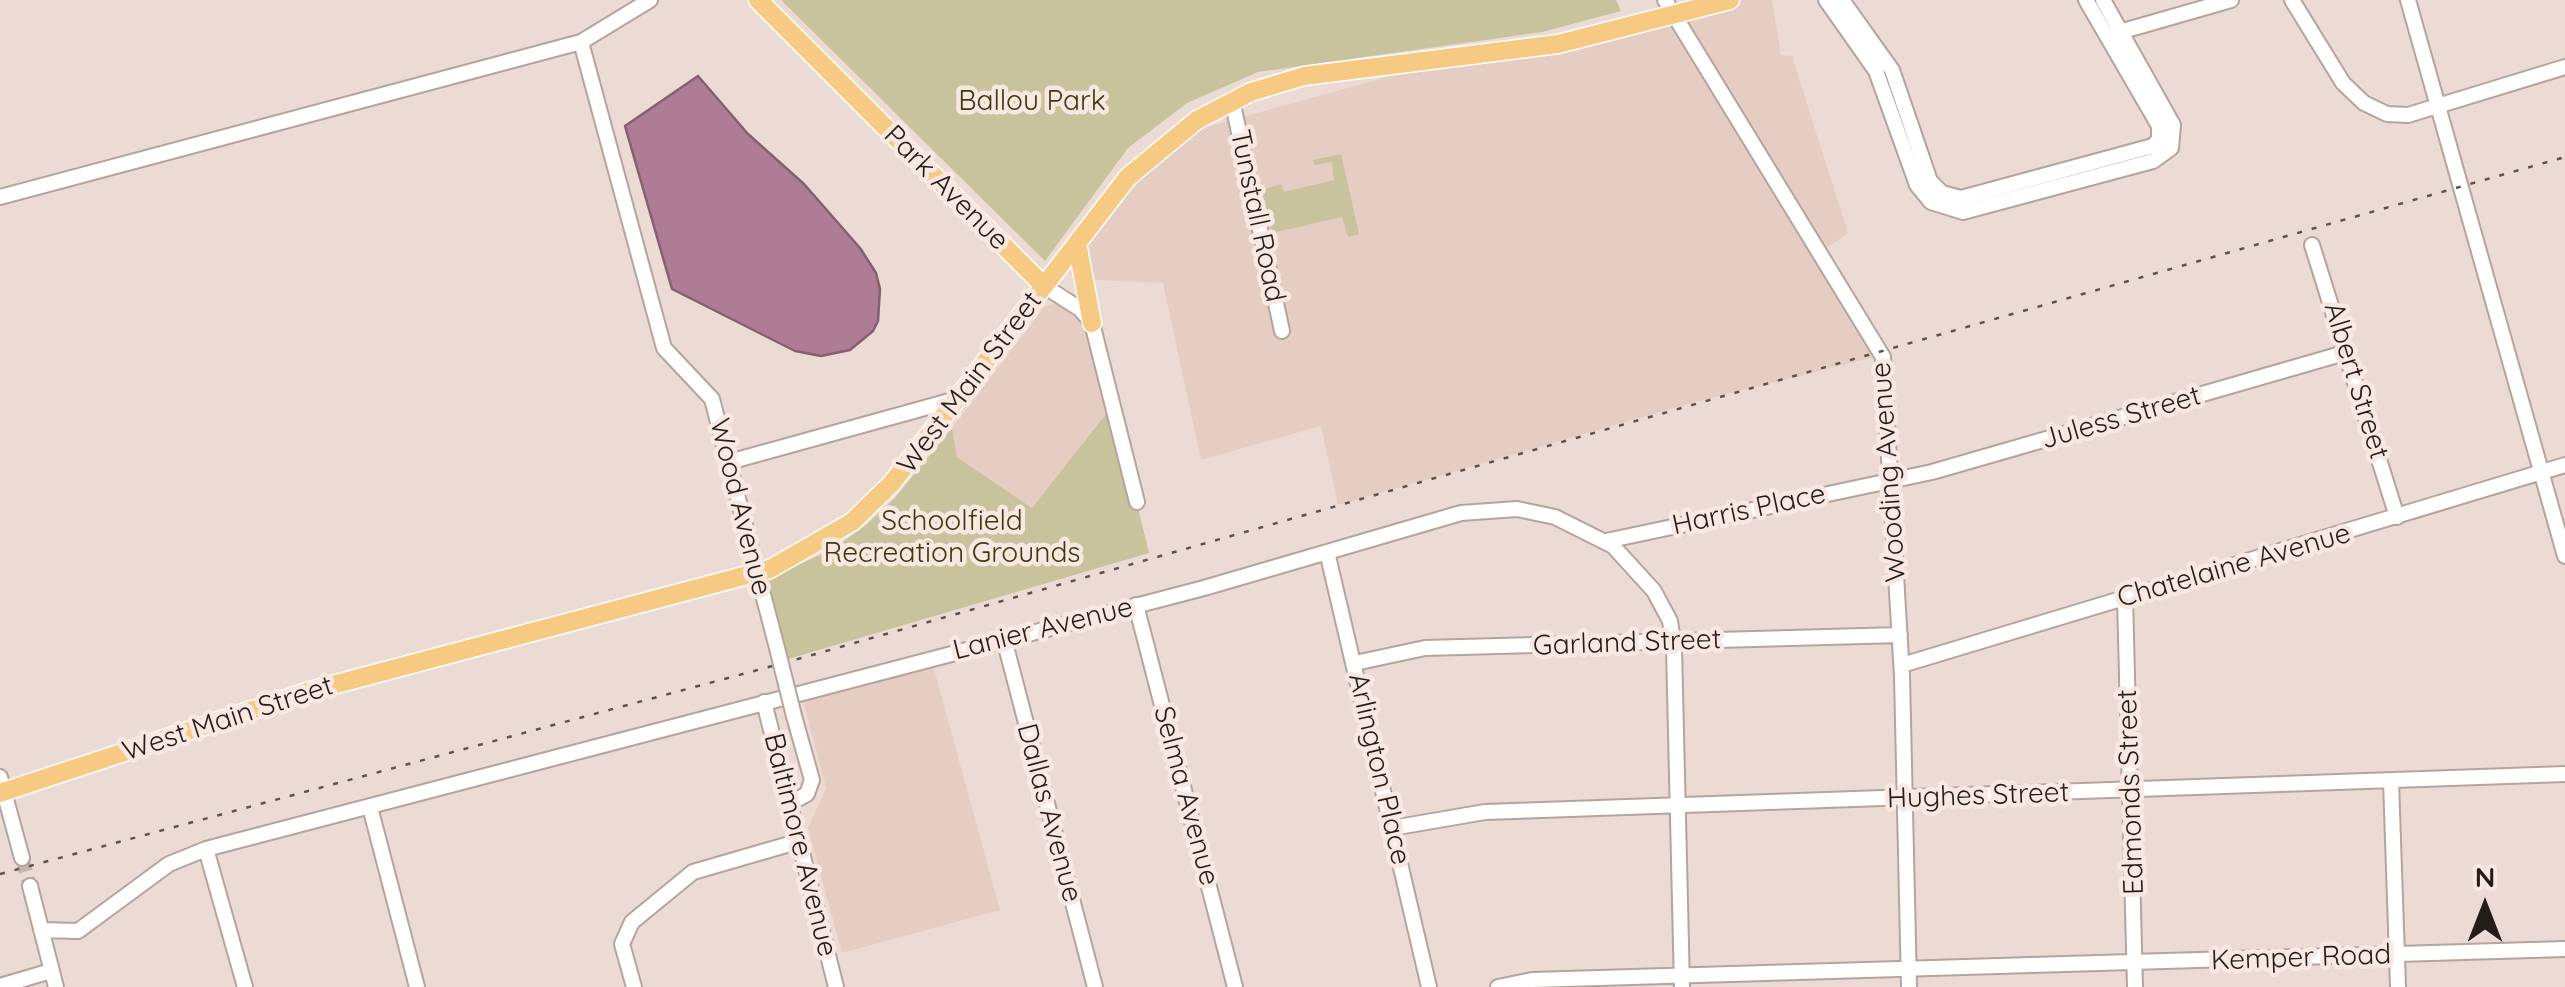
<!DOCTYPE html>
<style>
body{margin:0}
#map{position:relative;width:2565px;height:987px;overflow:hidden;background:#ecdbd4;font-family:Quicksand,sans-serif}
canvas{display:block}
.north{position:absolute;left:2435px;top:857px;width:100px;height:100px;-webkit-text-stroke:8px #f9e8e1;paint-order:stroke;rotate:0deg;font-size:28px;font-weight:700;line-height:40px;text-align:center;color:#231d1a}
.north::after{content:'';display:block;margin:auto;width:35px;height:45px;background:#231d1a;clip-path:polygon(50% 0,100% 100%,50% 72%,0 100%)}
</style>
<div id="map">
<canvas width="2565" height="987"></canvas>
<div class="north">N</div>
</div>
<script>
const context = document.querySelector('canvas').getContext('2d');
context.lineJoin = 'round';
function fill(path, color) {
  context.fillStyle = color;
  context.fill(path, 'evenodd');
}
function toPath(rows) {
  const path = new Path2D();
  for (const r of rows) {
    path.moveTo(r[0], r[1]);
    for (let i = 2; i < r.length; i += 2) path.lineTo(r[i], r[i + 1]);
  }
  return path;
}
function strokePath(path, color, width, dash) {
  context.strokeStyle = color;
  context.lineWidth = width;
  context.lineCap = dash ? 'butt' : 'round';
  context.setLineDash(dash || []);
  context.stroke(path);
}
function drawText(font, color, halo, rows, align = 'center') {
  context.font = font + ' Quicksand,sans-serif';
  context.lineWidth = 9;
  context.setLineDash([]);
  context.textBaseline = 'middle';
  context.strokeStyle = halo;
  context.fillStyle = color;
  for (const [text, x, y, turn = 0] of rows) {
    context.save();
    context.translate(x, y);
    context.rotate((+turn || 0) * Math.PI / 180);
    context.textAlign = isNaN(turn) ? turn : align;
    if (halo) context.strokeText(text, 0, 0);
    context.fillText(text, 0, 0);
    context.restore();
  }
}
fill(toPath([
 [1741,0,1772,0,1781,55,1792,56,1848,233,1822,251,1882,355,1688,404,1338,505,1321,426,1201,460,1163,283,1094,280,1083,236,1173,136,1457,58],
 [1067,301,1080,309,1113,405,1032,508,957,457,952,428,1045,306],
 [933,665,1000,910,842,953,808,828,826,788,803,700]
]), '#e5cdc3');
fill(toPath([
 [781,0,1616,0,1621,11,1542,32,1258,72,1187,103,1128,148,1045,261],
 [1341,154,1359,234,1348,237,1342,217,1272,233,1262,190,1281,184,1284,192,1334,180,1332,162,1315,165,1313,160],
 [1113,405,1149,553,788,659,767,579,833,549,866,525,894,499,952,428,957,457,1032,508]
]), '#c8c39c');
const water = toPath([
 [698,76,748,134,804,184,860,248,876,273,880,289,878,321,873,331,850,350,821,356,795,351,672,289,625,126,698,76]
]);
fill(water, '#ae7c95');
strokePath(water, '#846070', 2.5);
strokePath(toPath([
 [22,858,30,886]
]), '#c4b5af', 14, [14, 7]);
const minor = toPath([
 [1665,0,1883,357,1902,676,1909,987],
 [1826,0,1876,71,1917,185,1931,202,1963,212,2153,161,2171,148,2173,125,2103,0],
 [1842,0,1892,70,1930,181,1942,193,1961,198,2153,146,2159,139,2159,126,2086,0],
 [2292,0,2343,83,2364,103,2387,114,2408,115,2565,67],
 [2408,0,2565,556],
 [2116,33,2231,0],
 [581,42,664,348,712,399,777,648],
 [1232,100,1282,331],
 [0,197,581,42,650,0],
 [2312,245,2397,517],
 [1044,286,1080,309,1092,323,1137,502],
 [729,462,957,399],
 [1606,541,1932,472,2348,352],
 [1327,552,1429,987],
 [2125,598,2135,987],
 [1136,605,1235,987],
 [1004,639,1095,987],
 [1355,663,1425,648,1900,635],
 [1902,665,2565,465],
 [764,702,836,987],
 [0,777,22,858],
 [2391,781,2398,987],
 [789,804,807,794,812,780,794,716],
 [370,807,417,987],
 [1392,828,1485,812,2565,774],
 [206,849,245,987],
 [30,886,56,987],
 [41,930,78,931,169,864,206,849,1204,588,1461,513,1517,509,1555,517,1613,546,1654,591,1670,621,1674,648,1682,987],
 [0,986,51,971],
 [634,987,622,944,632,922,693,872,800,841],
 [1498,987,1532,980,2565,949]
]);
const major = toPath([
 [758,0,1044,286],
 [1077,243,1092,323],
 [0,793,310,691,770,569,852,522,892,483,1128,177,1197,120,1251,92,1304,76,1558,44,1730,0]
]);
strokePath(minor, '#b4a49d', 18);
strokePath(major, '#fff', 21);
strokePath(minor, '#fff', 14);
strokePath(major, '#f7ca84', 18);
strokePath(toPath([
 [0,874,791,661,2565,157]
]), '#5c524e', 2.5, [5, 10]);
const minorBridge = toPath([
 [777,648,794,716]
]);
strokePath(minorBridge, '#b4a49d', 18, []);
strokePath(minorBridge, '#fff', 14);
drawText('28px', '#3e380d', '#f9e8e1', [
 ["Ballou Park",1032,102],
 ["Schoolfield",952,522],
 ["Recreation Grounds",952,554]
]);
drawText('28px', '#231d1a', '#f9e8e1', [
 ["Park Avenue",946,188,45],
 ["Tunstall Road",1257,216,78],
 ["Albert Street",2356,381,73],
 ["West Main Street",970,383,-53],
 ["Juless Street",2121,418,-16],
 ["Wooding Avenue",1889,472,-94],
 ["Wood Avenue",740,507,76],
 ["Harris Place",1749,510,-12],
 ["Chatelaine Avenue",2234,566,-16],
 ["Lanier Avenue",1043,629,-14],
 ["Garland Street",1627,643,-2],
 ["West Main Street",228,719,-18],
 ["Arlington Place",1379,769,77],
 ["Edmonds Street",2131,792,-92],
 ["Selma Avenue",1186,796,75],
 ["Hughes Street",1978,796,-2],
 ["Dallas Avenue",1049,813,75],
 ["Baltimore Avenue",800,845,76],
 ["Kemper Road",2301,958,-2]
]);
</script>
